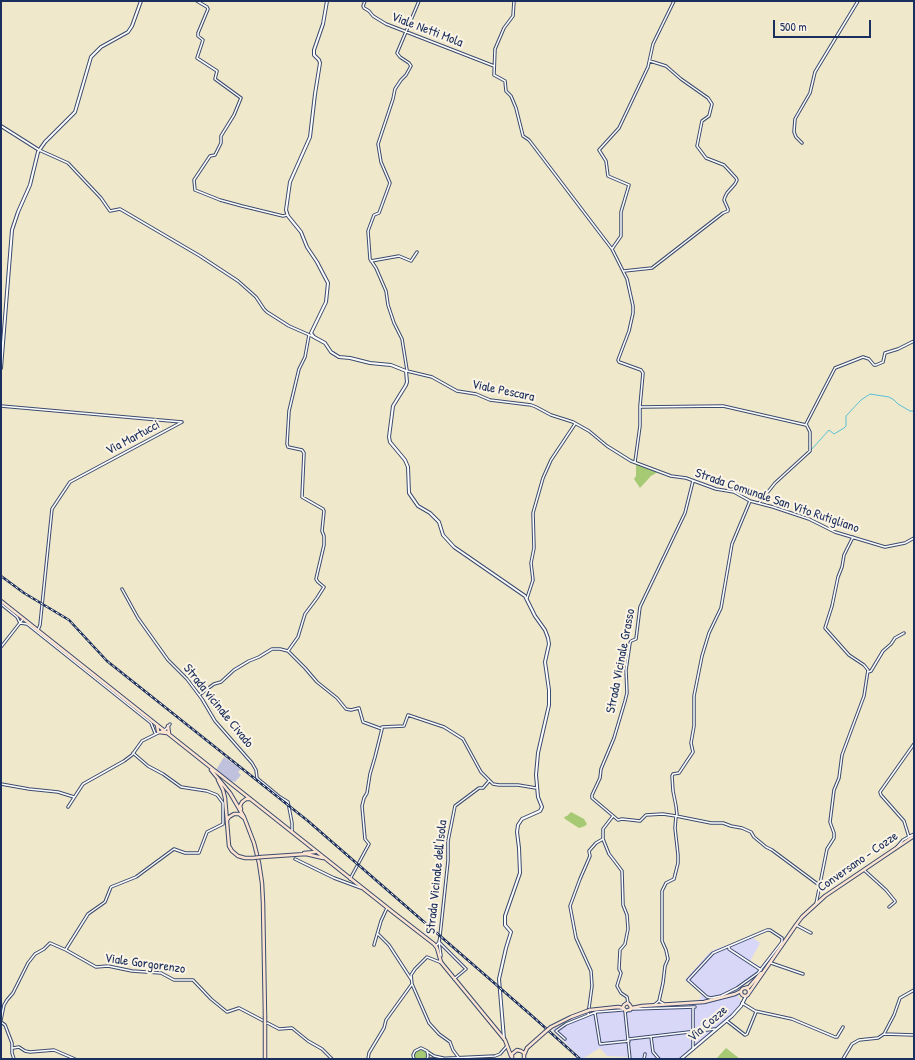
<!DOCTYPE html>
<style>
body{margin:0}
#map{position:relative;width:915px;height:1060px;overflow:hidden;background:#efe8cb;font-family:"Patrick Hand",sans-serif}
canvas{display:block}
.frame{position:absolute;inset:0;border:2px solid #1b2f5e;pointer-events:none}
.scale{position:absolute;left:773px;top:20px;width:98px;height:18px;box-sizing:border-box;border:2px solid #1b2f5e;border-top:0;padding-left:5px;font-size:12px;line-height:14px;white-space:nowrap;color:#1b2f5e;-webkit-text-stroke:3px #fcf5e5;paint-order:stroke}
</style>
<div id="map">
<canvas width="915" height="1060"></canvas>
<div class="frame"></div>
<div class="scale">500 m</div>
</div>
<script>
const context = document.querySelector('canvas').getContext('2d');
context.lineJoin = 'round';
function fill(path, color) {
  context.fillStyle = color;
  context.fill(path, 'evenodd');
}
function toPath(rows) {
  const path = new Path2D();
  for (const r of rows) {
    if (r.length === 3) {
      path.moveTo(r[0] + r[2], r[1]);
      path.arc(r[0], r[1], r[2], 0, 2 * Math.PI);
      continue;
    }
    path.moveTo(r[0], r[1]);
    for (let i = 2; i < r.length; i += 2) path.lineTo(r[i], r[i + 1]);
  }
  return path;
}
function strokePath(path, color, width, dash) {
  context.strokeStyle = color;
  context.lineWidth = width;
  context.lineCap = dash ? 'butt' : 'round';
  context.setLineDash(dash || []);
  context.stroke(path);
}
function drawText(font, color, halo, rows, align = 'center') {
  context.font = font + ' "Patrick Hand",sans-serif';
  context.lineWidth = 4;
  context.setLineDash([]);
  context.textBaseline = 'middle';
  context.strokeStyle = halo;
  context.fillStyle = color;
  for (const [text, x, y, turn = 0] of rows) {
    context.save();
    context.translate(x, y);
    context.rotate((+turn || 0) * Math.PI / 180);
    context.textAlign = isNaN(turn) ? turn : align;
    if (halo) context.strokeText(text, 0, 0);
    context.fillText(text, 0, 0);
    context.restore();
  }
}
fill(toPath([
 [752,937,760,943,750,961,761,967,762,970,755,978,736,991,741,1002,732,1015,678,1059,630,1059,629,1057,607,1056,600,1048,582,1059,552,1030,576,1017,604,1010,692,1005,699,1001,702,994,685,980,709,953,716,949]
]), '#d9d7f8');
fill(toPath([
 [224,757,241,769,238,772,241,775,235,782,233,781,231,783,216,770]
]), '#c0c2dd');
fill(toPath([
 [638,463,658,472,651,476,640,488,634,479,636,476,636,464],
 [571,812,584,819,587,824,585,826,579,828,565,819,564,817,567,816],
 [726,1048,740,1059,716,1059],
 [420,1049,426,1051,427,1055,426,1059,415,1058,415,1052]
]), '#a6ca74');
strokePath(toPath([
 [811,450,829,430,834,434,844,428,846,426,846,416,861,400,870,394,889,397,894,400,898,404,910,411,914,411],
 [809,454,811,452]
]), '#59c0d7', 1);
const minor = toPath([
 [197,1,207,7,208,9,198,33,198,36,203,40,197,58,217,71,215,79,241,98,234,115,221,136,221,143,215,155,210,156,194,180,195,190,220,200,242,206,283,216,287,215],
 [365,1,363,6,364,8,369,11,373,16,386,24,494,66],
 [514,1,513,16,504,28,495,49,494,75,505,81,506,91,511,96,516,108,523,136,529,140,612,249,627,279,633,306,633,313,629,331,618,360,619,362,641,370,643,373,640,406,640,426,635,462],
 [802,143,796,137,794,132,795,119,810,93,815,72,858,1],
 [39,150,68,163,101,198,110,211,120,209,200,256,238,281,256,297,264,309,267,312,289,326,314,337],
 [612,249,621,236,621,212,629,185,608,176,606,161,599,150,619,128,648,67,653,44,674,1],
 [371,261,399,256,411,261,417,252],
 [624,271,652,268,723,213,728,211,728,209,724,200,725,197,727,193,735,184,737,180,736,178,724,165,706,158,697,146,702,121,709,116,712,104,708,98,681,79,666,66,650,61],
 [407,370,402,339,394,323,388,305,386,291,376,268,370,259,368,231,374,215,379,213,390,183,381,162,378,144,393,99,395,89,401,80,406,75,411,66,409,63,400,57,397,53,419,1],
 [406,371,407,371,432,377,457,391,476,394,490,400,531,405,536,407,551,415,573,422,589,431,607,446,631,461,671,476,686,478,716,489,734,492,750,501,773,507,809,519,835,532,885,547,905,543,914,538],
 [1,406,182,422],
 [640,407,723,406,806,425],
 [693,481,685,513,640,607,636,639,631,641,630,643,626,670,627,693,625,701,614,738,601,769,600,778,592,795,592,798,618,820,622,819,640,821,646,815,663,814,676,816,677,815,676,806,673,791,672,776,673,774,679,773,693,752,691,743,694,726,694,696,702,656,709,633,721,608,732,544,750,501],
 [759,503,775,483,810,451,810,432,806,424,835,368,863,357,869,359,874,365,876,365,883,362,885,353,898,349,914,341],
 [122,589,138,618,168,660,187,679,202,699,215,721,252,763,256,770,257,778,280,797,288,802,292,823,292,832],
 [527,598,533,580,531,563,534,548,533,513,543,478,551,460,575,424],
 [1,604,17,617,20,623],
 [20,623,27,624,151,723,155,733],
 [38,630,40,625,52,509,70,482,182,422],
 [1,647,23,619],
 [288,651,298,637,305,614,317,598,324,587,318,582,316,579,324,545,324,536,322,531,324,511,323,509,302,497,304,453,302,450,288,447,287,444,289,411,299,369,305,357,309,335],
 [868,672,871,671,883,651,891,644,895,638,904,633],
 [199,695,214,684,221,682,234,670,249,661,259,657,272,649,280,649,288,651,305,668,317,682,337,698,346,709,351,710,359,708,363,722,382,729,375,757,370,774,367,793,364,798,362,806,365,839,369,844,350,879],
 [382,729,382,727,404,726,408,715,444,727,463,739,481,772,493,784,499,785,518,785,536,788],
 [1,784,29,789,58,792,74,797],
 [68,807,83,784,124,761,132,755,142,741,166,729,170,724],
 [613,816,603,829,603,839,609,854,616,863,622,871,623,905,627,915,628,929,625,944,620,950,619,969,621,973,617,986,621,993,627,997,628,1003],
 [909,837,904,821,881,795,880,792,914,744],
 [897,847,903,840,914,834],
 [295,859,334,878,361,888],
 [864,870,886,890,895,901,895,902,889,907],
 [816,904,827,849,834,838,834,833,830,822,834,790,839,778,842,755,864,696,868,670,864,665,849,655,825,628,832,606,838,577,842,567,844,555,853,537],
 [796,925,811,933],
 [767,930,770,930,782,938,782,942,758,973,737,988,721,996,711,998,707,997,688,980,713,953,767,930],
 [378,934,389,945,411,979],
 [439,942,466,969,454,979],
 [439,942,441,956],
 [374,945,381,921,387,908],
 [436,946,439,942,440,936,448,861,448,841,455,806,479,788,483,788,489,781],
 [729,947,729,949,761,970],
 [66,949,88,914,105,902,111,887,136,877,174,849,185,853,199,853,207,832,223,824,223,803,217,795,207,791,181,787,163,774,148,766,133,753],
 [771,963,803,974],
 [412,984,429,1023,439,1034,450,1042,453,1050,459,1058],
 [659,1001,663,983,665,966,668,959,666,950,662,941,662,891,666,883,674,879,678,863,678,855,675,828,676,816,711,823,723,823,731,826,742,828,751,832,754,837,766,847,772,850,819,885],
 [742,1003,755,1011,792,1019,835,1037,837,1037,843,1027],
 [654,1005,659,1001,664,1004],
 [693,1007,693,1049],
 [633,1009,695,1007],
 [625,1011,630,1059],
 [595,1013,600,1044,629,1041],
 [588,1015,592,986,591,971,576,938,570,906,580,879,590,856,589,851,596,843,603,839],
 [1,1020,4,1005,7,1000,13,993,28,963,35,954,44,949,50,943,66,950,96,967,108,966,132,971,161,973,174,980,193,980,211,999,227,1012,239,1008,279,1029,292,1028,308,1041,322,1049,332,1059],
 [727,1021,745,1035,747,1034,756,1012],
 [1,1022,5,1025,12,1043,12,1053,14,1059],
 [884,1034,914,1035],
 [651,1037,653,1052,659,1059],
 [565,1039,556,1031,566,1024,596,1012,622,1010,624,1009],
 [629,1039,715,1029],
 [13,1048,19,1047,25,1051,30,1052,54,1050,75,1059],
 [428,1052,434,1056,443,1058],
 [368,1059,369,1053,384,1028,386,1020,412,984,411,975,415,969,427,957,442,963],
 [414,1059,413,1055,415,1051,421,1048,427,1051,428,1056,427,1059],
 [430,1059,495,1056,500,1054,507,1046],
 [644,1059,645,1054],
 [843,1059,852,1044,859,1040,878,1038,884,1034,894,1015,900,998,914,990]
]);
const tertiary = toPath([
 [327,1,323,24,314,50,314,55,319,60,320,63,315,94,310,137,290,182,286,210,288,216,301,232,307,247,317,262,328,283,326,302,311,333,314,337,325,343,331,352,339,357,350,358,370,363,391,365,406,371,407,382,406,385,393,406,389,437,390,442,405,460,408,467,409,493,418,506,430,513,439,522,443,535,454,547,525,596,535,616,545,630,548,638,549,644,545,662,549,690,549,705,538,753,536,775,538,797,542,807,540,811,522,819,518,825,517,832,519,848,520,873,505,916,505,925,511,932,506,948,499,979,504,1039],
 [1,126,39,150],
 [1,368,12,230,18,212,30,185,38,152,45,142,75,112,91,57,101,47,128,32,132,26,141,1],
 [681,1059,732,1016,741,1006,746,996]
]);
const secondary = toPath([
 [1,601,394,913,434,944,437,948,441,962],
 [157,725,158,731],
 [168,726,169,734],
 [159,732,167,733],
 [211,770,230,793,244,817,254,843,259,863,262,883,263,903,265,1016],
 [218,780,223,790,225,798,229,846,232,851,238,856,245,858,253,858],
 [241,809,240,806,242,802,246,799,250,799],
 [227,820,229,817,234,814,239,814,244,818],
 [304,853,315,852],
 [262,857,306,854,323,858],
 [440,961,505,1040,511,1056],
 [745,992,4],
 [745,988,749,987,761,973],
 [749,993,796,925,802,917,825,896,914,836],
 [590,1010,618,1007,623,1008],
 [630,1010,631,1007,629,1004,627,1003,624,1005,623,1008,626,1011,628,1010,629,1010,631,1009,632,1008,642,1006,704,1002,735,994,741,991],
 [265,1023,265,1059],
 [551,1027,571,1017,587,1011],
 [524,1055,527,1048,545,1032],
 [512,1059,512,1054,517,1050,521,1051,524,1053,524,1059]
]);
strokePath(minor, '#3b4b6e', 3.5);
strokePath(tertiary, '#3b4b6e', 4);
strokePath(secondary, '#3b4b6e', 4.5);
strokePath(minor, '#fff', 1.5);
strokePath(tertiary, '#fff', 2);
strokePath(secondary, '#fde4d1', 2.5);
const rail = toPath([
 [1,576,24,593,69,620,107,661,308,821,531,1015,580,1059]
]);
strokePath(rail, '#1b2f5e', 2.5);
strokePath(rail, '#fcf5e5', 1, [3]);
const secondaryBridge = toPath([
 [253,858,262,857],
 [587,1011,590,1010],
 [265,1016,265,1023],
 [545,1032,551,1027]
]);
strokePath(secondaryBridge, '#3b4b6e', 4.5, []);
strokePath(secondaryBridge, '#fde4d1', 2.5);
drawText('13px', '#1b2f5e', '#fcf5e5', [
 ["Viale Netti Mola",427,30,21],
 ["Viale Pescara",503,391,12],
 ["Via Martucci",133,438,-28],
 ["Strada Comunale San Vito Rutigliano",777,501,19],
 ["Strada Vicinale Grasso",621,661,-79],
 ["Strada vicinale Civado",218,706,51],
 ["Conversano - Cozze",858,862,-35],
 ["Strada Vicinale dell'Isola",437,877,-84],
 ["Viale Gorgorenzo",145,964,8],
 ["Via Cozze",708,1024,-41]
]);
</script>
